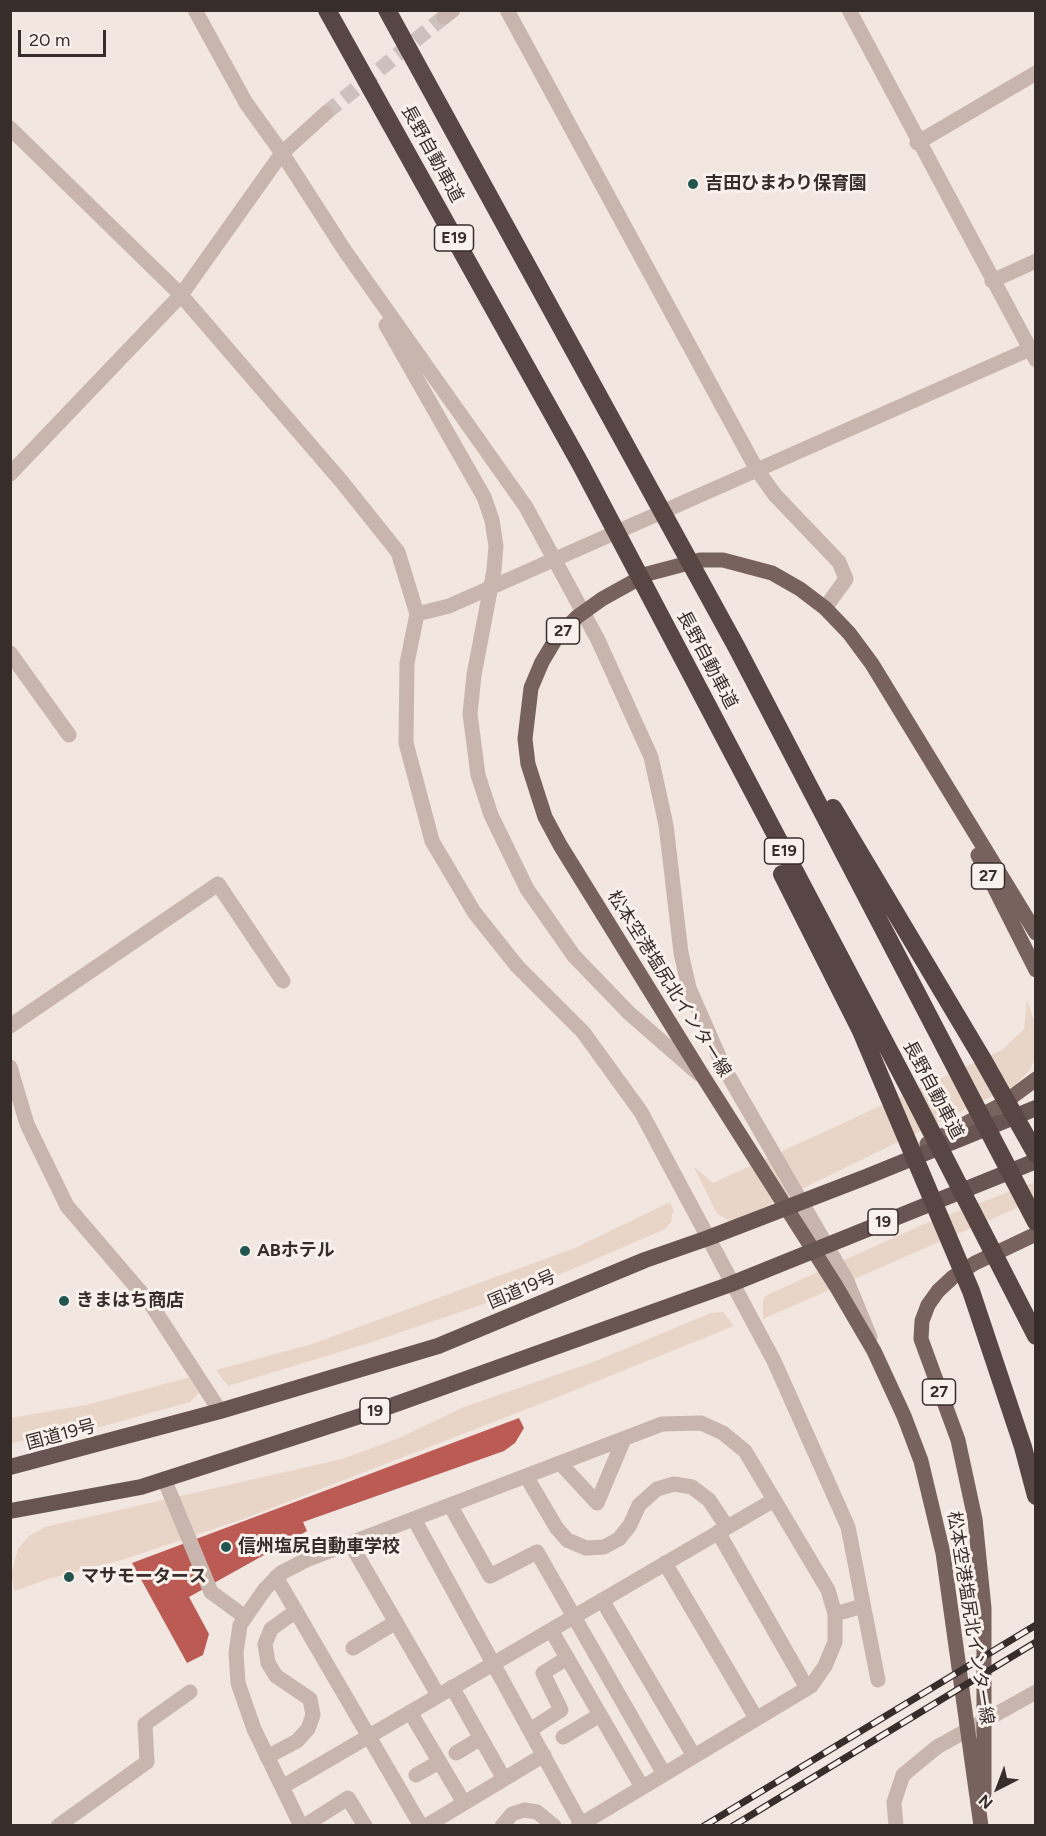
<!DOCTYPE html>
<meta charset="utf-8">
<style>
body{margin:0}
#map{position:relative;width:1046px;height:1836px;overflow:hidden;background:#f1e6e0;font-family:Figtree,sans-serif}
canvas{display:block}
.frame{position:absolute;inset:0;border:12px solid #372d2b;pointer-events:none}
.north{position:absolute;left:968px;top:1758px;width:60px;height:60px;-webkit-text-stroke:4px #f9f1ec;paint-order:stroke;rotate:222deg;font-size:16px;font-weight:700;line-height:24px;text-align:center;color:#372d2b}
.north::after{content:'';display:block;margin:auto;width:21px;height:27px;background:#372d2b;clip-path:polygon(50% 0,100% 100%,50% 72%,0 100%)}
.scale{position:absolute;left:18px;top:30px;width:88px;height:27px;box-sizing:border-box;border:3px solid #372d2b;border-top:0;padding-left:8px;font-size:18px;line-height:21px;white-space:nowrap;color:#372d2b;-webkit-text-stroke:4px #f9f1ec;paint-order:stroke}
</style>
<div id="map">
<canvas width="1046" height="1836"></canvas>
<div class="frame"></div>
<div class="north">N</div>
<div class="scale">20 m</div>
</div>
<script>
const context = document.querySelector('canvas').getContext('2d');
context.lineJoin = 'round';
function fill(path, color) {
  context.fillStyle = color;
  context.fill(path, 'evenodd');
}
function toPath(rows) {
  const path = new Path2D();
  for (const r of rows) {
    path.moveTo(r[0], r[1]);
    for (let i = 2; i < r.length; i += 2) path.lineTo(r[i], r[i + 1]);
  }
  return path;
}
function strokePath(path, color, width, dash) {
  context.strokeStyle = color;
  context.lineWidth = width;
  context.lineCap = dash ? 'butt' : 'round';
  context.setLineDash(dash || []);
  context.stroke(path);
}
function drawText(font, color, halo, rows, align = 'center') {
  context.font = font + ' Figtree,"Noto Sans JP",sans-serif';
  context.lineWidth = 6;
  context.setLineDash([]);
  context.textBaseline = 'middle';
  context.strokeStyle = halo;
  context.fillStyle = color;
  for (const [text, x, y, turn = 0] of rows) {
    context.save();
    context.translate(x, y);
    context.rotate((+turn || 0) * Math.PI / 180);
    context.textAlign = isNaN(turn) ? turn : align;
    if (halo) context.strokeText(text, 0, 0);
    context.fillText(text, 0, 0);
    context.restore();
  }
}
fill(toPath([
 [1027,1000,1035,1023,1035,1058,1030,1070,1015,1085,750,1214,730,1221,717,1214,694,1167,713,1183,1002,1050,1024,1029],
 [1035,1182,1035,1200,763,1319,763,1300,767,1295,924,1224],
 [670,1202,673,1210,671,1222,665,1229,522,1291,369,1343,228,1386,216,1370,312,1344,575,1248],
 [723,1312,734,1326,550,1400,246,1518,122,1560,48,1579,15,1591,11,1575,18,1549,29,1536,45,1527,342,1459,399,1438,464,1407,596,1361,711,1313],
 [198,1375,199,1393,190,1402,89,1430,11,1443,11,1418,86,1405]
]), '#e8d5c8');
fill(toPath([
 [519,1418,524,1428,515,1443,504,1451,303,1522,307,1531,189,1597,209,1634,203,1655,187,1663,132,1563]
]), '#bc5b53');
strokePath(toPath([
 [326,113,444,17]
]), '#ccc1bc', 15, [15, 8]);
strokePath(toPath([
 [560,1463,597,1503,624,1439],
 [526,1476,556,1527,567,1540,586,1548,604,1547,619,1539,630,1525,639,1505,657,1489,674,1484,692,1487,709,1500,727,1527],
 [164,1479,211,1592,245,1617],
 [450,1505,490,1576,537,1552,664,1774],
 [414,1519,581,1824],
 [718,1532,807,1688],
 [350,1543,438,1695],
 [665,1563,756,1718],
 [276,1577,421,1826],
 [602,1600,694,1756],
 [835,1614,863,1606],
 [551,1630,642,1787],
 [353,1648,396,1622],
 [452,1687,504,1779],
 [410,1712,464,1803],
 [530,1730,561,1710,543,1673,567,1658],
 [563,1737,600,1715],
 [456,1753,481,1738],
 [267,1757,297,1741,308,1729,313,1715,310,1699,276,1676,268,1663,265,1644,271,1629,296,1611],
 [416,1775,439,1762],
 [282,1787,774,1500],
 [301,1826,254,1729,238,1683,236,1653,240,1625,265,1589,281,1573,306,1560,662,1424,701,1423,723,1433,745,1451,828,1590,835,1614,835,1642,825,1666,811,1686,578,1826],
 [304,1826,348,1798,365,1826],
 [426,1826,544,1755],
 [502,1826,512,1814,524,1810,537,1812,554,1826]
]), '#c8b5ad', 15);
strokePath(toPath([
 [849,10,1036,360],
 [10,128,181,295,342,482,398,552,417,614,407,663,406,743,432,841,474,912,517,966,583,1032,641,1112,774,1361,848,1527,878,1680],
 [917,143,1036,73],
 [992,281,1036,261],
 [10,474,181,295,282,153,246,103,195,10],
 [825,608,846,579,839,562,775,495,757,470,1030,349],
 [417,614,449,606,757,470,507,10],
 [10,653,69,735],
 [10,1026,218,884,283,981],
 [10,1067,27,1124,67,1206,150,1303,220,1411],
 [58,1826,147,1762,145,1724,190,1692],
 [896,1826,894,1802,903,1775,937,1747,1036,1692]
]), '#c8b5ad', 15);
strokePath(toPath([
 [444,17,453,10],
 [326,113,282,153,345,251,526,507,598,640,651,757,666,825,681,953,689,988,724,1068,847,1281,870,1337],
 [386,325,484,497,492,520,496,546,494,570,474,675,470,714,478,775,491,815,527,889,574,956,629,1013,699,1074]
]), '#c8b5ad', 15);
strokePath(toPath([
 [978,855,1036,970],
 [927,1144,1001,1105,1036,1079],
 [984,1794,984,1608,975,1519,958,1440,921,1339,922,1321,928,1305,938,1291,953,1277,975,1263,1036,1234],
 [981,1826,943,1553,921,1461,904,1416,874,1351,836,1286,704,1078,560,845,545,817,528,764,525,739,531,688,542,662,557,637,577,617,602,599,647,574,700,560,723,560,772,573,800,589,825,608,849,633,872,664,1036,933]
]), '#78625d', 15);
strokePath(toPath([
 [10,1467,220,1411,438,1346,645,1260,708,1238,866,1177,1036,1108],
 [10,1511,141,1487,385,1408,731,1284,1036,1161]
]), '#685450', 16);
strokePath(toPath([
 [327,10,581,465,911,1092,1036,1336],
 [387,10,737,648,1036,1222],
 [833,808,982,1058,1036,1154],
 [782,874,861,1031,971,1291,1023,1447,1036,1496]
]), '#574643', 18);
const rail = toPath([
 [704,1826,1036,1625],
 [733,1826,1036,1642]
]);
strokePath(rail, '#372d2b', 7);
strokePath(rail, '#f9f1ec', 4.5, [14]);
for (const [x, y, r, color] of [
 [693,184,6,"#235550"],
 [245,1251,6,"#235550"],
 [64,1301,6,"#235550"],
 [226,1547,6,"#235550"],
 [69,1577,6,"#235550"]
]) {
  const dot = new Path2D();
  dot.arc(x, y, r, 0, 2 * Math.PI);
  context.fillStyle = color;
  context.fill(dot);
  strokePath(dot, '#f9f1ec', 2);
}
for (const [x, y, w] of [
 [454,238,39],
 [563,631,33],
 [784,851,39],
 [988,876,33],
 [883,1222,30],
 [939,1392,33],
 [375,1411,30]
]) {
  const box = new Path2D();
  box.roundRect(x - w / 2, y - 13, w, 26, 4.5);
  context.fillStyle = '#f9f1ec';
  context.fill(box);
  strokePath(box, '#372d2b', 1.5);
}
drawText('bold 16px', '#372d2b', null, [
 ["E19",454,238],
 ["27",563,631],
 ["E19",784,851],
 ["27",988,876],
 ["19",883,1222],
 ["27",939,1392],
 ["19",375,1411]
]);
drawText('18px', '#372d2b', '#f9f1ec', [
 ["長野自動車道",432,154,61],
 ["長野自動車道",707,660,62],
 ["松本空港塩尻北インター線",669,984,58],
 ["長野自動車道",933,1090,62],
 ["国道19号",522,1290,-23],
 ["国道19号",61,1435,-15],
 ["松本空港塩尻北インター線",970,1618,81]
]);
drawText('bold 18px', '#372d2b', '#f9f1ec', [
 ["吉田ひまわり保育園",705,184],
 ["ABホテル",257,1251],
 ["きまはち商店",76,1301],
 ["信州塩尻自動車学校",238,1547],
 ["マサモータース",81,1577]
], 'left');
</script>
